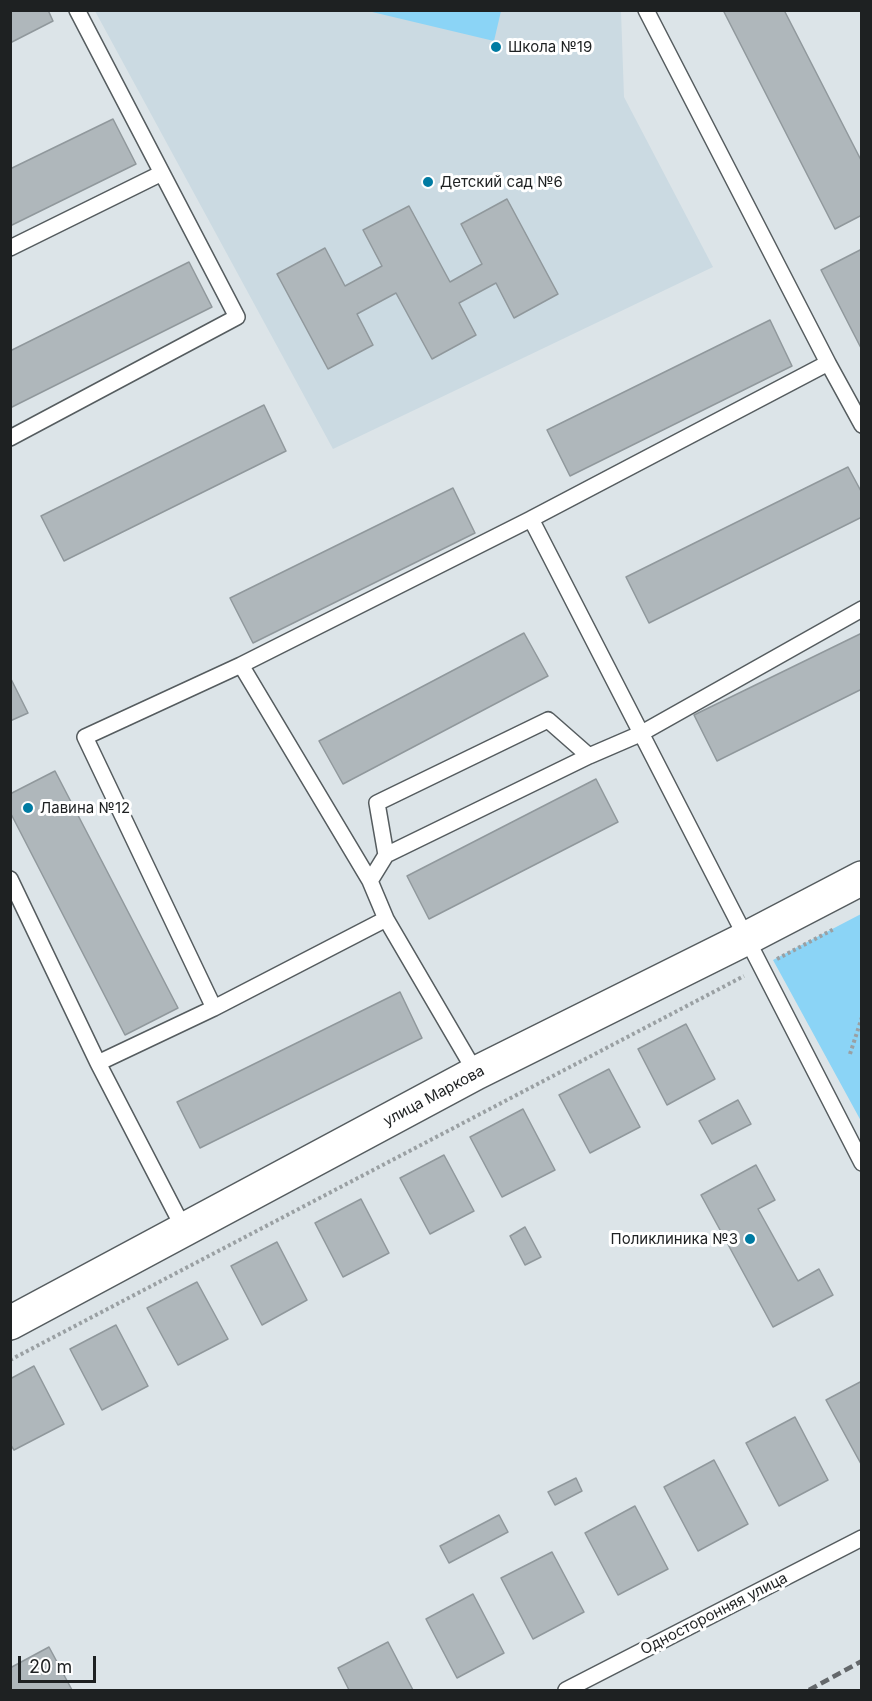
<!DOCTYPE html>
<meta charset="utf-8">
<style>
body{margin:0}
#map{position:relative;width:872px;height:1701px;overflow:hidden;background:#dce4e8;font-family:Inter,sans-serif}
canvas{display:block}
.frame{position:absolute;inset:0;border:12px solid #1e2122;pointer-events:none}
.scale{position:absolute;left:18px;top:1656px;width:78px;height:27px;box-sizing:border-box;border:3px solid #1e2122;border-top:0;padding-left:8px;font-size:18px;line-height:21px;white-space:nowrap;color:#1e2122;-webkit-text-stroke:4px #fff;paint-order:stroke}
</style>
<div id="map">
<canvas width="872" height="1701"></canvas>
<div class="frame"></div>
<div class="scale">20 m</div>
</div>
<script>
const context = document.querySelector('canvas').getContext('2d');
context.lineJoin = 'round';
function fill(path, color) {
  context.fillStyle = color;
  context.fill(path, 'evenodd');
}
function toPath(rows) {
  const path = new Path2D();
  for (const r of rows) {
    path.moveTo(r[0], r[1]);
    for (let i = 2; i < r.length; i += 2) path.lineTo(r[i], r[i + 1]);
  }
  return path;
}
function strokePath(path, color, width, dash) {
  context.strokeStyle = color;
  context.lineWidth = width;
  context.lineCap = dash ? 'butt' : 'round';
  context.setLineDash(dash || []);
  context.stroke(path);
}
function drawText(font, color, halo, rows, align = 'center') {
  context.font = font + ' Inter,sans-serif';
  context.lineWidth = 6;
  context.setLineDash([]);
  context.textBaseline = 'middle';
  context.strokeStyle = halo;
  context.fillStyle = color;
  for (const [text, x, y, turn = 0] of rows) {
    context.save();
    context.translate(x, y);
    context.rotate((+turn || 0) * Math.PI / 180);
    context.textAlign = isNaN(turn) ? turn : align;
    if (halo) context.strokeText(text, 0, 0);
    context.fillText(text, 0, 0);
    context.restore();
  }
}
fill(toPath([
 [95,11,621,11,624,97,713,267,333,449]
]), '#cbdae2');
fill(toPath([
 [368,11,501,11,494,41],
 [861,914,861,1121,773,960]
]), '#8bd4f6');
const building = toPath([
 [10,10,48,10,53,21,10,43,10,10],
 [723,10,784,10,862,162,862,215,835,229,723,10],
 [113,119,136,164,10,226,10,169,113,119],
 [507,199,558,294,514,318,496,283,459,303,476,335,432,359,396,293,357,314,373,345,328,369,277,274,325,248,345,286,382,266,363,230,409,206,450,282,482,264,461,224,507,199],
 [862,249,862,350,821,270,862,249],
 [189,262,212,307,10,408,10,351,189,262],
 [770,320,792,366,570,476,547,430,770,320],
 [264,405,286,451,64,561,41,516,264,405],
 [848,467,862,493,862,517,649,623,626,577,848,467],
 [453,488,475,533,253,643,230,598,453,488],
 [524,633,548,676,343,784,319,741,524,633],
 [862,633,862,689,717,761,694,715,862,633],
 [10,677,28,713,10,721,10,677],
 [55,771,178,1008,125,1035,10,812,10,794,55,771],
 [596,779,618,822,429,919,407,876,596,779],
 [400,992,422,1038,200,1148,177,1102,400,992],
 [686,1024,715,1079,667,1105,638,1049,686,1024],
 [609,1069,640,1127,590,1153,559,1095,609,1069],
 [738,1100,751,1124,712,1144,699,1121,738,1100],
 [523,1109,555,1170,502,1197,470,1137,523,1109],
 [444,1155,474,1211,430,1234,400,1178,444,1155],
 [756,1165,775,1200,758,1209,798,1281,819,1269,833,1295,773,1327,701,1195,756,1165],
 [361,1199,389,1253,343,1277,315,1223,361,1199],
 [525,1227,541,1257,525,1265,510,1236,525,1227],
 [277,1242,307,1300,262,1325,231,1266,277,1242],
 [197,1282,228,1339,178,1365,147,1308,197,1282],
 [116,1325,148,1386,102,1410,70,1349,116,1325],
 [34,1366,64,1424,14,1450,10,1444,10,1379,34,1366],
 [862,1381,862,1464,861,1464,826,1400,862,1381],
 [795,1417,828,1480,779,1506,746,1443,795,1417],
 [714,1460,748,1524,698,1551,664,1487,714,1460],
 [576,1478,582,1491,555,1505,548,1492,576,1478],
 [635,1506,668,1569,618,1595,585,1533,635,1506],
 [499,1515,508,1532,449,1563,440,1546,499,1515],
 [552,1552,584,1612,533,1639,501,1578,552,1552],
 [473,1594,504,1653,457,1678,426,1619,473,1594],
 [388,1642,413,1690,349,1690,338,1668,388,1642],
 [49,1647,72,1690,10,1690,10,1668,49,1647]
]);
fill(building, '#afb7bb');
strokePath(building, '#90989c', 1.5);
const lane = toPath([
 [646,10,828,363],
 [10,248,162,173],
 [10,438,237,317,77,10],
 [531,519,828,363,862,425],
 [241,665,531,519,862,1163],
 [386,855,377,803,548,720,589,756],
 [10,879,98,1063,184,1229],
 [386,919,370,881,386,855,589,756,640,734,862,609],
 [214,1008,386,919,476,1073],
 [98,1063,214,1008,85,737,241,665,370,881],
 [566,1690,862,1538]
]);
const secondary = toPath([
 [10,1323,476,1073,745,939,862,878]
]);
strokePath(lane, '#555c5f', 18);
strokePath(secondary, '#555c5f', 36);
strokePath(toPath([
 [777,959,834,929],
 [850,1054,862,1017],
 [10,1360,744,976]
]), '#9aa0a3', 4, [3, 3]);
strokePath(lane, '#fff', 15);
strokePath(secondary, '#fff', 33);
strokePath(toPath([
 [809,1690,862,1661]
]), '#64686b', 4.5, [9, 4.5]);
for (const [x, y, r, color] of [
 [496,47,6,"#007ba2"],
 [428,182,6,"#007ba2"],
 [28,808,6,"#007ba2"],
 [750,1239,6,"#007ba2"]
]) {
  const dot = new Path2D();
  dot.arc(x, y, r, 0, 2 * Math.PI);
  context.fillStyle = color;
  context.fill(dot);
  strokePath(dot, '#fff', 2);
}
drawText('15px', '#1e2122', '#fff', [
 ["Школа №19",508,47],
 ["Детский сад №6",440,182],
 ["Лавина №12",40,808],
 ["Поликлиника №3",738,1239,"right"]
], 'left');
drawText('15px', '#1e2122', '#fff', [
 ["улица Маркова",434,1096,-28],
 ["Односторонняя улица",714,1614,-27]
]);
</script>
